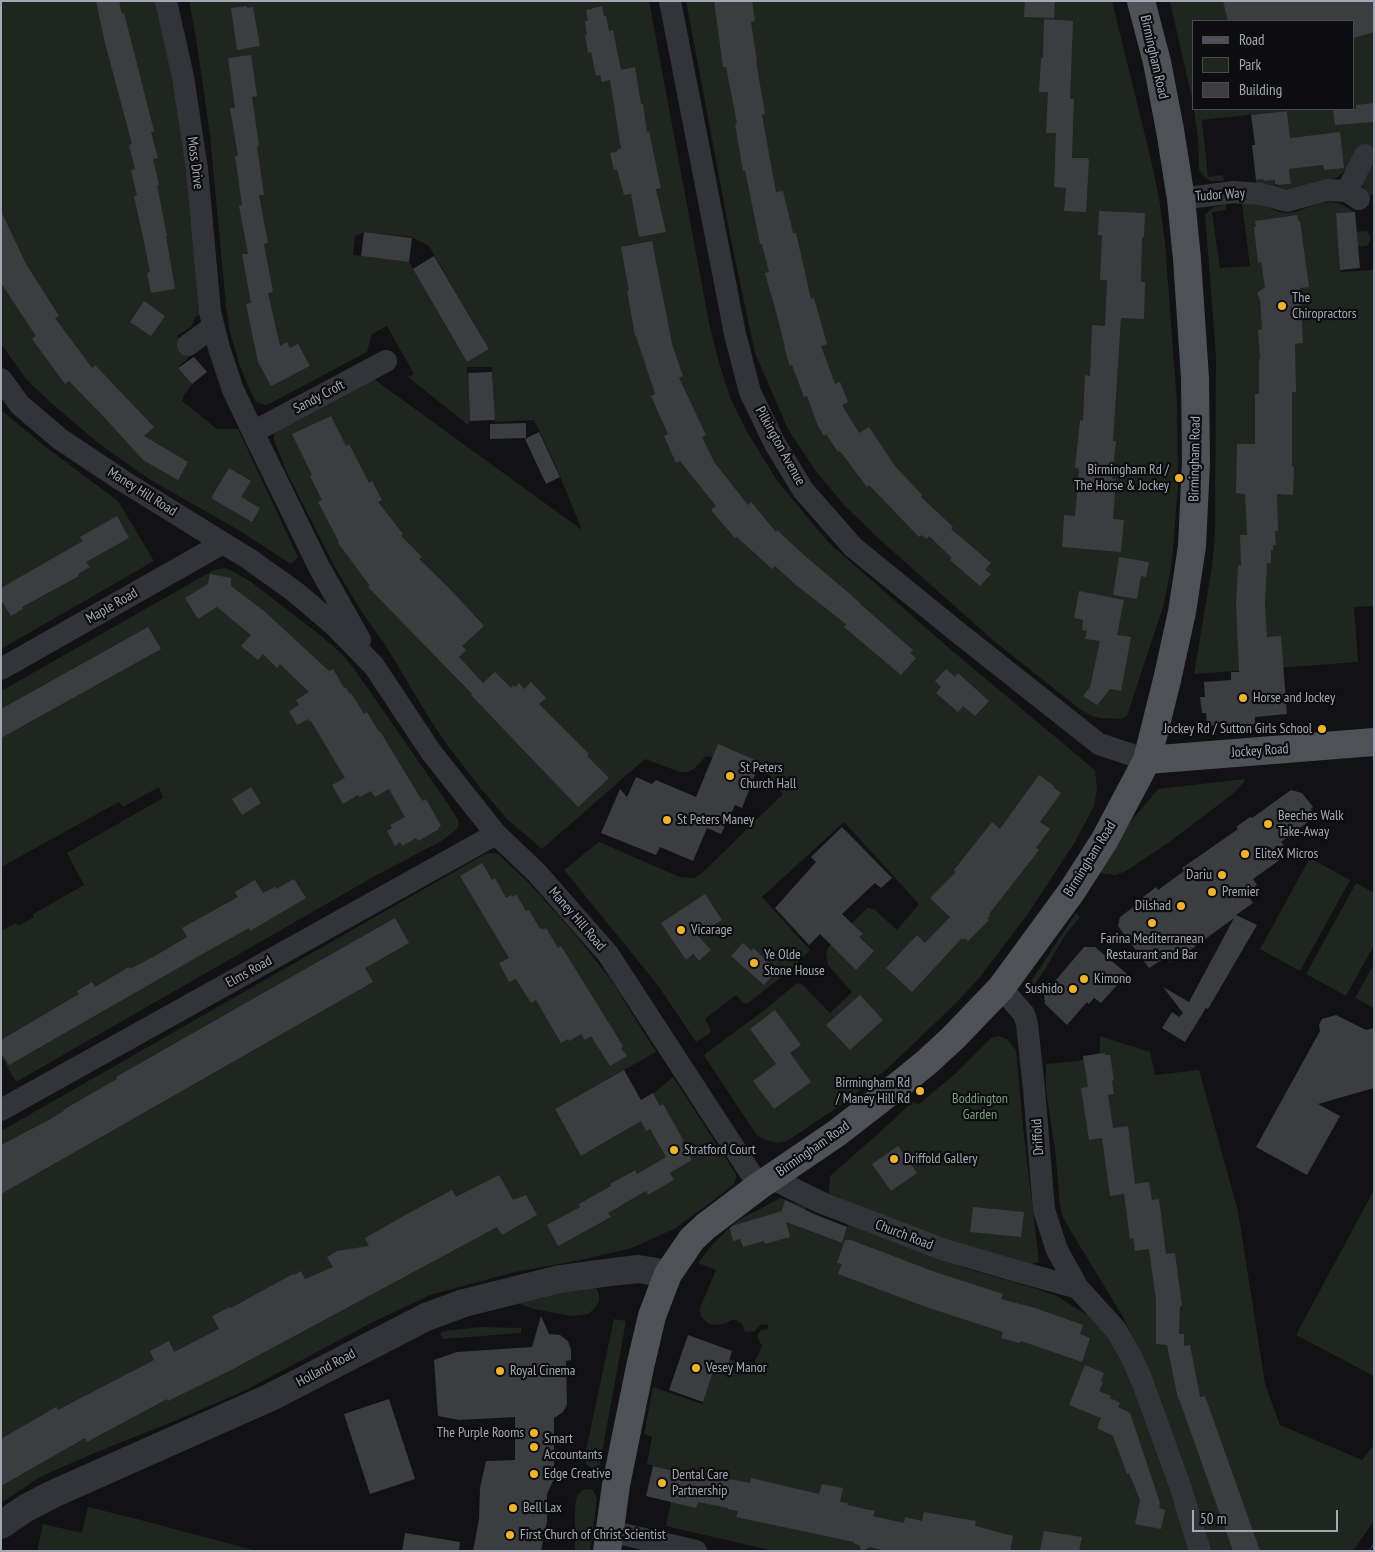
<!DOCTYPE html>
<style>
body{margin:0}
#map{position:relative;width:1375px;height:1552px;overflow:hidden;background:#121214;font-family:"PT Sans Narrow",sans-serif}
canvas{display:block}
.frame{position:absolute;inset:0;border:2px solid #a4a8b4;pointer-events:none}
.legend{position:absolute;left:1192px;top:20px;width:162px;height:90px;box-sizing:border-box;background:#0d0d0f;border:1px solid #494b51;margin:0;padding:6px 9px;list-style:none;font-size:15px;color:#a4a8b4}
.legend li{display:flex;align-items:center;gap:10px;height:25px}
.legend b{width:25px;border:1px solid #494b51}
.scale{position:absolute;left:1192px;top:1510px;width:146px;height:22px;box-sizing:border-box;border:2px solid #a4a8b4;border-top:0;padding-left:6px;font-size:15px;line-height:18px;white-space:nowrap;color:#a4a8b4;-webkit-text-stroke:4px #0d0d0f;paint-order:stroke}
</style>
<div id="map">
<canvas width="1375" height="1552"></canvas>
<div class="frame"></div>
<ul class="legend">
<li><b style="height:6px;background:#4f5158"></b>Road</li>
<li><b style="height:14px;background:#1e261f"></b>Park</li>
<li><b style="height:14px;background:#3c3d41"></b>Building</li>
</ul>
<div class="scale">50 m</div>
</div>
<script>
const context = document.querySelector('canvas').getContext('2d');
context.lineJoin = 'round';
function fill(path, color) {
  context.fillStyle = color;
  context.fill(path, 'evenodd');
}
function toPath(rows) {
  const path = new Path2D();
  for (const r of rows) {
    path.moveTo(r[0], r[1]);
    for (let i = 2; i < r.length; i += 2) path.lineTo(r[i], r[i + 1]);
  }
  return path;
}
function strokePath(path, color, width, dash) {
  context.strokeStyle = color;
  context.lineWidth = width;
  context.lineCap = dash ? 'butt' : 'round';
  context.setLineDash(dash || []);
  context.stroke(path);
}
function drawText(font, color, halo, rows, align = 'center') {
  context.font = font + ' "PT Sans Narrow",sans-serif';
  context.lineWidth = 4.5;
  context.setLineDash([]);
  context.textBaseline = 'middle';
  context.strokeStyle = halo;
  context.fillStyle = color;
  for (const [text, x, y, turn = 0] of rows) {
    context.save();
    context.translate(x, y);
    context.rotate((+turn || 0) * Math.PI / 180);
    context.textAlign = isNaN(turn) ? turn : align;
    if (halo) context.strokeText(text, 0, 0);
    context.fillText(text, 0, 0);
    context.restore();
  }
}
fill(toPath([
 [1,1,160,1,183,127,200,311,199,315,195,317,192,326,177,336,192,355,178,367,192,384,184,395,182,401,217,429,238,429,298,557,291,564,240,531,149,479,98,443,50,402,26,379,1,344],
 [189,1,649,1,710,328,720,366,731,400,746,430,778,482,828,542,950,649,1095,770,1097,789,1094,806,1075,842,1027,915,979,978,957,1002,887,1069,838,1107,787,1141,778,1143,769,1141,761,1138,756,1134,705,1057,705,1054,762,1012,797,983,803,985,830,1013,852,992,828,965,826,954,828,948,867,908,874,909,897,930,919,904,844,822,762,897,810,950,788,972,747,1004,742,1002,736,995,705,1019,711,1030,709,1034,696,1042,659,987,627,947,564,870,599,842,680,877,694,878,702,873,783,794,760,762,718,745,713,757,706,756,695,768,688,772,680,772,645,759,542,849,508,820,482,790,447,745,429,718,386,646,363,614,336,569,288,475,274,440,274,435,277,429,371,377,582,530,555,464,534,420,495,422,492,367,467,367,470,421,468,425,408,377,414,374,387,326,372,334,367,352,269,404,265,405,256,402,249,388,240,366,230,332,226,306,210,135,196,38],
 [364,232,412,237,429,246,489,349,467,362,409,262,353,255,355,236],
 [704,946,709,952,699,961,693,955],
 [686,1,1112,1,1151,160,1159,198,1165,243,1177,403,1178,485,1172,562,1164,604,1127,716,1121,719,1100,718,1092,716,1081,710,994,641,878,538,844,505,815,470,788,429,755,353,731,240],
 [1173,1,1374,1,1374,196,1371,194,1369,197,1365,192,1361,182,1345,170,1338,177,1295,191,1256,184,1256,180,1263,179,1264,181,1275,180,1276,186,1291,184,1289,169,1323,165,1324,170,1319,135,1290,138,1287,111,1202,120,1208,177,1223,175,1224,181,1211,181,1204,177,1199,169,1198,138,1194,109,1354,109,1354,21,1194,21,1194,107,1170,2],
 [1330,202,1341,204,1355,212,1336,213,1338,233,1366,231,1370,236,1370,241,1367,246,1339,248,1341,272,1374,270,1374,606,1354,607,1358,662,1194,674,1212,566,1215,534,1216,356,1205,214,1214,207,1226,204,1226,210,1212,212,1220,268,1250,266,1242,204,1258,203,1279,212,1286,213,1298,211,1321,203],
 [1,410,47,448,118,501,154,561,1,649],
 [225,568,232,571,250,581,320,635,342,654,352,666,376,700,448,804,458,820,459,825,457,829,443,840,375,876,16,1082,1,1056,1,931,16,923,18,926,34,917,33,914,84,885,67,853,163,798,159,787,123,807,119,802,1,867,1,691,214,570],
 [1244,779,1244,782,1234,793,1168,843,1126,871,1116,875,1105,874,1100,872,1121,833,1158,789],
 [491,853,498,854,530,884,574,933,611,980,656,1052,555,1109,581,1156,617,1135,632,1105,646,1130,650,1129,666,1157,637,1174,634,1170,610,1185,622,1205,646,1191,648,1195,674,1180,670,1173,692,1160,682,1142,684,1141,663,1105,660,1106,653,1093,655,1092,673,1077,736,1174,736,1179,734,1184,710,1203,674,1229,632,1248,576,1261,515,1272,430,1295,371,1323,244,1391,177,1420,92,1454,51,1472,37,1479,1,1503,1,1131,485,854],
 [1310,858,1350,880,1300,971,1260,949],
 [1356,883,1374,893,1374,945,1346,996,1306,974],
 [1076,913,1080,917,1065,935,1046,968,1030,991,1026,989],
 [1374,964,1374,1008,1355,998],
 [998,1036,1007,1039,1016,1050,1023,1127,1039,1262,1031,1264,950,1244,829,1193,830,1176,889,1124,912,1102,919,1104,957,1072,991,1038],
 [1100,1036,1150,1052,1155,1075,1199,1070,1238,1211,1265,1384,1280,1425,1362,1460,1374,1445,1374,1521,1353,1551,1208,1551,1137,1348,1123,1317,1072,1233,1063,1217,1060,1205,1055,1149,1046,1090,1046,1064,1078,1061,1100,1052],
 [1374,1190,1374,1376,1296,1335],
 [780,1198,806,1207,799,1227,841,1243,849,1223,968,1269,1037,1289,1057,1296,1088,1316,1100,1326,1110,1338,1126,1368,1191,1551,774,1551,666,1526,677,1472,647,1464,652,1437,644,1434,653,1387,702,1404,715,1366,726,1370,729,1359,753,1366,762,1346,758,1339,758,1334,761,1330,769,1329,767,1324,760,1325,755,1331,745,1332,742,1324,736,1320,732,1320,724,1324,716,1325,709,1324,701,1317,700,1308,716,1270,698,1263,711,1246,728,1229,739,1220],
 [588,1285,596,1288,599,1294,599,1301,595,1308,588,1314,572,1316,533,1309,518,1303],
 [614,1319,626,1321,599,1469,593,1469,587,1465,585,1460,585,1455],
 [481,1327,521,1328,521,1333,443,1339,440,1334,443,1331],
 [588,1489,592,1489,597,1498,590,1551,575,1551,575,1507,577,1496,582,1490],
 [88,1507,133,1518,257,1551,37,1551,43,1524,82,1533]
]), '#1e261f');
fill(toPath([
 [96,1,119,1,122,14,124,13,154,131,151,132,158,158,153,159,159,185,157,185,167,236,166,236,175,289,151,293,147,273,150,272,145,247,134,196,137,196,131,170,135,169,129,145,132,144,105,43],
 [714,1,752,1,755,21,751,22,757,61,756,61,765,114,762,115,776,192,783,191,793,233,796,233,811,299,814,298,827,344,821,346,835,384,840,382,848,402,842,405,859,433,869,427,895,466,922,495,921,497,953,527,951,529,991,563,985,570,991,574,980,586,950,560,952,558,929,536,927,539,921,535,919,537,869,485,867,487,840,451,838,452,826,434,824,436,818,426,807,396,804,397,792,365,790,366,784,347,785,347,778,319,765,273,769,272,762,244,760,244,745,170,743,171,735,124,737,123,726,67,723,67],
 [1025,1,1055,1,1054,18,1024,17],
 [1223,1,1374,1,1374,32,1354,38,1354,21,1228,21],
 [247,6,247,8,253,7,260,46,237,50,231,8],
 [602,6,604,16,606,16,609,31,613,30,621,70,635,67,641,104,643,104,647,132,649,132,661,188,656,189,666,232,639,237,631,194,624,195,617,169,614,170,610,153,618,151,618,149,621,149,610,80,602,82,600,75,596,76,591,52,588,53,585,35,587,35,585,21,588,21,586,10],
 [1044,19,1073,21,1070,99,1074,99,1072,158,1088,158,1089,160,1086,212,1064,211,1066,188,1054,187,1056,133,1046,133,1048,92,1039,92,1041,58,1043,58],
 [251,55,257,96,252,97,259,146,257,146,264,195,259,195,268,243,264,244,273,292,268,293,280,346,287,342,290,348,298,344,310,366,271,386,258,362,246,304,251,303,242,254,248,254,239,206,242,205,235,156,238,156,230,108,235,108,228,58],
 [1374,103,1374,122,1335,125,1333,109,1356,109,1356,105],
 [1287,111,1290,138,1340,132,1344,168,1324,170,1323,165,1289,169,1291,184,1279,185,1275,184,1275,180,1264,181,1263,179,1256,180,1252,145,1255,145,1251,115],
 [1,211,26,264,59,316,55,318,92,368,95,365,154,427,144,436,188,462,178,480,143,460,105,418,69,381,65,384,32,339,36,336,1,283],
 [1099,211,1145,213,1144,237,1142,237,1141,282,1145,282,1144,319,1121,318,1113,441,1116,441,1112,479,1116,479,1113,519,1124,520,1121,552,1062,547,1064,515,1075,516,1079,470,1078,468,1075,468,1080,420,1083,421,1085,375,1090,376,1092,325,1105,326,1107,280,1100,280,1102,235,1098,235],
 [1355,212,1360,268,1340,270,1336,213],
 [1297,215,1298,221,1300,221,1309,287,1300,288,1303,343,1295,344,1296,392,1292,392,1292,467,1294,467,1293,495,1277,494,1278,531,1275,531,1276,545,1273,545,1273,550,1271,550,1271,563,1267,563,1265,604,1267,637,1281,636,1287,714,1255,717,1255,724,1229,726,1229,724,1207,726,1206,713,1202,713,1200,697,1205,697,1204,682,1231,680,1231,672,1239,672,1236,604,1238,565,1241,566,1240,535,1247,535,1245,494,1236,493,1237,444,1255,444,1255,394,1259,394,1259,359,1260,359,1258,330,1262,329,1260,300,1257,293,1265,287,1261,262,1258,263,1254,227,1256,227,1255,221],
 [364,232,412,238,409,262,361,256],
 [652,241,672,344,683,376,679,378,706,435,702,437,714,462,748,505,751,502,776,532,777,530,805,556,850,594,859,602,859,603,913,650,910,653,916,658,901,675,844,627,846,624,796,585,775,566,772,569,737,537,735,538,711,510,716,506,680,461,676,463,664,436,668,434,651,396,655,394,636,336,635,336,627,291,629,291,621,247],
 [434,256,489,349,467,362,413,269],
 [144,301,165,316,151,336,130,322],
 [194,357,207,372,192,384,178,368],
 [492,372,495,420,470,421,468,373],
 [331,416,346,446,349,444,369,483,372,481,382,500,378,502,403,534,401,536,422,557,419,559,449,588,484,626,462,646,466,650,459,657,483,683,495,672,511,688,513,685,515,687,519,683,524,689,531,682,546,698,539,704,589,754,587,756,609,778,578,807,471,695,472,694,368,587,370,586,338,543,339,542,318,502,322,500,310,476,312,475,292,434],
 [526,423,526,438,490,439,490,424],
 [539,432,560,477,546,484,525,439],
 [229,468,251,481,241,497,260,508,252,522,211,498],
 [117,516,129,538,86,562,90,567,78,574,79,576,22,607,23,609,11,616,1,600,1,588,83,541,80,537],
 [1119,557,1149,562,1146,577,1141,576,1137,599,1113,595],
 [210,574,231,578,231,586,264,611,329,671,333,669,344,688,346,688,350,694,351,693,364,714,367,712,379,732,380,731,421,799,423,801,426,799,441,826,438,828,439,829,418,841,416,838,402,846,400,842,395,846,387,831,392,828,390,825,405,817,389,789,375,797,371,791,360,797,358,795,343,804,332,785,345,778,311,721,309,721,308,719,297,725,289,711,299,705,296,700,309,692,280,664,277,668,263,654,258,660,241,646,251,635,217,607,198,619,185,598,208,584],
 [1079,591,1124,600,1117,635,1131,637,1121,691,1110,689,1097,705,1083,696,1090,687,1100,641,1085,639,1087,631,1082,630,1083,620,1074,618],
 [148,627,161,649,1,738,1,709],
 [946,669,955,677,958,673,989,701,975,716,963,706,958,712,936,693,941,687,935,681],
 [718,744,760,762,742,808,735,805,721,834,707,828,693,861,660,847,656,855,601,833,620,789,627,797,636,777,652,784,656,780,696,797],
 [1039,775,1054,786,1053,787,1061,793,1040,822,1050,829,1036,848,1039,850,989,914,990,916,987,918,989,920,968,941,965,938,963,940,962,938,912,992,886,968,917,935,925,943,950,917,930,898,956,872,954,870,992,822,1000,829],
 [251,787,261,803,242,815,232,799],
 [1291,790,1302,793,1313,807,1311,809,1316,816,1281,842,1284,845,1275,851,1281,859,1253,879,1257,885,1246,893,1253,903,1236,915,1257,925,1208,1009,1206,1008,1185,1042,1162,1028,1172,1012,1179,1017,1183,1013,1163,987,1189,1002,1234,918,1189,951,1188,949,1170,962,1166,957,1149,968,1118,926,1120,917,1144,899,1143,897,1156,887,1158,890,1184,871,1182,868,1238,829,1236,827,1250,817,1252,818],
 [842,827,892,878,881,888,875,883,842,914,863,934,859,937,874,951,856,970,820,934,809,945,775,908,816,862,811,857],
 [482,863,492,880,495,878,506,898,511,895,513,897,516,894,526,911,529,910,540,929,542,928,543,930,546,928,558,948,561,946,623,1046,621,1048,627,1056,610,1066,591,1036,585,1040,581,1034,569,1041,568,1039,561,1043,536,1000,531,1003,516,979,509,982,499,963,509,958,460,876],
 [294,879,306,898,250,931,249,928,206,952,9,1065,1,1053,1,1040,79,994,77,991,92,982,95,987,129,967,130,969,155,956,187,937,182,928,238,897,235,892,255,880,263,893,275,887,276,889],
 [705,894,722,920,697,935,711,950,699,961,693,954,686,960,661,923],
 [395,918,409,943,365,968,373,982,1,1194,1,1145,47,1121,64,1111,63,1110,117,1079,116,1077],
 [743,943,752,951,753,948,777,970,764,985,731,956],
 [1084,947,1095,947,1127,974,1101,1003,1094,998,1089,1004,1087,1002,1067,1025,1045,1004,1044,994],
 [860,995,883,1020,850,1050,826,1025],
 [775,1010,801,1045,790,1053,811,1082,774,1109,753,1081,776,1064,750,1029],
 [1336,1015,1366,1030,1374,1028,1374,1088,1318,1104,1340,1116,1307,1175,1256,1147,1320,1031,1319,1025,1322,1019],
 [1105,1053,1105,1055,1110,1055,1114,1080,1112,1081,1114,1094,1108,1095,1113,1128,1128,1126,1135,1184,1149,1182,1152,1200,1159,1199,1166,1254,1175,1253,1182,1306,1180,1306,1179,1334,1184,1334,1184,1346,1190,1345,1200,1397,1205,1396,1260,1551,1233,1551,1179,1399,1178,1399,1167,1345,1156,1344,1156,1300,1149,1249,1135,1251,1133,1238,1130,1239,1124,1194,1110,1196,1102,1138,1089,1140,1081,1088,1088,1087,1083,1056],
 [624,1070,641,1100,653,1093,660,1106,663,1104,684,1141,682,1142,692,1160,670,1173,674,1180,648,1195,646,1191,608,1213,611,1217,558,1246,547,1225,580,1207,579,1204,611,1186,610,1184,635,1170,637,1174,666,1157,650,1129,646,1131,641,1121,581,1156,555,1109],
 [898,1146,917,1173,891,1191,872,1164],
 [499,1175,513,1200,526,1195,537,1215,502,1235,497,1227,233,1369,168,1401,167,1399,87,1442,85,1438,1,1486,1,1439,56,1407,58,1410,154,1360,150,1351,169,1341,174,1352,219,1329,212,1316,230,1307,231,1308,293,1274,294,1275,301,1271,305,1279,333,1267,327,1257,337,1251,369,1246,365,1238,409,1213,452,1190,456,1197],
 [785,1200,814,1214,847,1227,842,1243,786,1222,790,1237,765,1244,764,1241,743,1247,740,1239,733,1241,730,1228,732,1226,782,1211],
 [973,1207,1024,1212,1021,1237,970,1232],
 [845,1240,851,1240,935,1272,1003,1294,1001,1299,1035,1308,1083,1325,1080,1334,1090,1338,1082,1362,1021,1341,1020,1343,1001,1338,1003,1332,926,1307,838,1274,842,1264,837,1263],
 [541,1316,549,1334,560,1335,568,1341,571,1350,571,1360,566,1361,567,1405,563,1412,554,1418,554,1479,547,1494,547,1522,541,1551,473,1551,479,1519,480,1488,486,1461,515,1460,515,1417,459,1420,438,1416,434,1360,457,1352,532,1347],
 [688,1335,732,1351,726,1370,715,1366,703,1402,669,1390],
 [1085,1365,1104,1373,1101,1381,1103,1382,1099,1391,1111,1396,1110,1398,1120,1403,1118,1407,1130,1413,1160,1503,1159,1508,1165,1510,1161,1529,1135,1524,1140,1500,1129,1473,1127,1474,1113,1436,1097,1428,1101,1418,1069,1405],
 [389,1399,415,1479,370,1494,344,1414],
 [653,1466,692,1475,693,1470,719,1476,719,1477,750,1483,751,1478,819,1494,822,1484,843,1488,840,1502,848,1503,847,1505,875,1511,873,1516,904,1523,905,1517,922,1521,924,1512,976,1521,975,1526,1013,1536,1010,1551,887,1551,870,1547,862,1551,859,1545,854,1544,854,1542,736,1517,738,1511,728,1509,728,1508,698,1502,696,1508,646,1496],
 [1044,1531,1082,1537,1079,1551,1040,1551],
 [405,1533,460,1542,459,1551,402,1551]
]), '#3c3d41');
strokePath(toPath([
 [166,1,183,77,197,169,210,312,219,348,233,390,253,432,319,567,360,640],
 [670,1,735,334,750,392,775,444,803,490,853,547,955,630,1099,744,1147,760],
 [1181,199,1233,192,1261,194,1287,201,1327,190,1347,191],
 [1359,199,1347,191,1365,155],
 [188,345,213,327],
 [1,379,20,405,60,439,123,481,249,559,294,591,334,625,374,666,431,752,496,834,537,873,608,954,759,1186],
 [253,432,386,361],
 [1,669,223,543],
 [1001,988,1024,1014,1027,1024,1034,1089,1044,1210,1057,1250,1078,1288,1116,1330,1131,1356,1142,1381,1181,1489,1200,1551],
 [1,1110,496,834],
 [771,1178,820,1202,942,1249,1013,1270,1078,1288],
 [609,1531,696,1551]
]), '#333439', 22);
strokePath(toPath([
 [1,1525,26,1508,53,1494,271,1397,426,1317,464,1303,560,1279,612,1272,638,1269,668,1274]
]), '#333439', 28);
strokePath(toPath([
 [1147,760,1374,742],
 [607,1551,616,1485,640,1367,652,1316,668,1274,692,1239,706,1226,759,1186,837,1133,900,1084,927,1062,953,1038,1001,988,1072,891,1104,841,1147,760,1167,680,1182,612,1192,546,1196,462,1195,378,1187,259,1181,199,1170,130,1157,62,1141,1]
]), '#4f5158', 28);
const rail = toPath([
 [1372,1551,1374,1548]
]);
strokePath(rail, '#4a4c52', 5.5);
strokePath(rail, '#0d0d0f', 4, [11]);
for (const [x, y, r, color] of [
 [1282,306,5,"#f0b32d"],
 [1179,478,5,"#f0b32d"],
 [1243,698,5,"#f0b32d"],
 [1322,729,5,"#f0b32d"],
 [730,776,5,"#f0b32d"],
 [667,820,5,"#f0b32d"],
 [1268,824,5,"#f0b32d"],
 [1245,854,5,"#f0b32d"],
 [1222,875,5,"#f0b32d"],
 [1212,892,5,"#f0b32d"],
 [1181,906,5,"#f0b32d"],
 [1152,923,5,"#f0b32d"],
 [681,930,5,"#f0b32d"],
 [754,963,5,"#f0b32d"],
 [1084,979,5,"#f0b32d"],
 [1073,989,5,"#f0b32d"],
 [920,1091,5,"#f0b32d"],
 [674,1150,5,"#f0b32d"],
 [894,1159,5,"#f0b32d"],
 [696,1368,5,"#f0b32d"],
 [500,1371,5,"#f0b32d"],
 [534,1433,5,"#f0b32d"],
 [534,1447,5,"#f0b32d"],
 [534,1474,5,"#f0b32d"],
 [662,1483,5,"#f0b32d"],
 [513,1508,5,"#f0b32d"],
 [510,1535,5,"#f0b32d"]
]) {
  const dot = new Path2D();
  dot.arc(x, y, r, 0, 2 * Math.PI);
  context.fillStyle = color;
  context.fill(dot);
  strokePath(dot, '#0d0d0f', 2);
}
drawText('14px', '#a4a8b4', '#0d0d0f', [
 ["Birmingham Road",1154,57,77],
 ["Moss Drive",195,163,83],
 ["Tudor Way",1220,195,-4],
 ["Sandy Croft",319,397,-28],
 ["Pilkington Avenue",780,446,61],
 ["Birmingham Road",1195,459,-89],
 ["Maney Hill Road",142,492,32],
 ["Maple Road",112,606,-30],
 ["Jockey Road",1260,751,-4],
 ["Birmingham Road",1090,859,-58],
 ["Maney Hill Road",577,919,49],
 ["Elms Road",249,972,-29],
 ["Driffold",1038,1137,-94],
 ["Birmingham Road",813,1149,-35],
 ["Church Road",904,1235,21],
 ["Holland Road",326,1368,-28]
]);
drawText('14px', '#a4a8b4', '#0d0d0f', [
 ["The",1292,298],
 ["Chiropractors",1292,314],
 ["Birmingham Rd /",1169,470,"right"],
 ["The Horse & Jockey",1169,486,"right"],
 ["Horse and Jockey",1253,698],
 ["Jockey Rd / Sutton Girls School",1312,729,"right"],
 ["St Peters",740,768],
 ["Church Hall",740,784],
 ["Beeches Walk",1278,816],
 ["Take-Away",1278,832],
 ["St Peters Maney",677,820],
 ["EliteX Micros",1255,854],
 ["Dariu",1212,875,"right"],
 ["Premier",1222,892],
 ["Dilshad",1171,906,"right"],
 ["Vicarage",691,930],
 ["Farina Mediterranean",1152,939,"center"],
 ["Restaurant and Bar",1152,955,"center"],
 ["Ye Olde",764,955],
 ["Stone House",764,971],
 ["Kimono",1094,979],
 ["Sushido",1063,989,"right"],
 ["Birmingham Rd",910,1083,"right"],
 ["/ Maney Hill Rd",910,1099,"right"],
 ["Stratford Court",684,1150],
 ["Driffold Gallery",904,1159],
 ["Vesey Manor",706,1368],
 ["Royal Cinema",510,1371],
 ["The Purple Rooms",524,1433,"right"],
 ["Smart",544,1439],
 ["Accountants",544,1455],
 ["Edge Creative",544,1474],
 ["Dental Care",672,1475],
 ["Partnership",672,1491],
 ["Bell Lax",523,1508],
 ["First Church of Christ Scientist",520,1535]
], 'left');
drawText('14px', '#7a9f7d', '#0d0d0f', [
 ["Boddington",980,1099],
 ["Garden",980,1115]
]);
</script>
